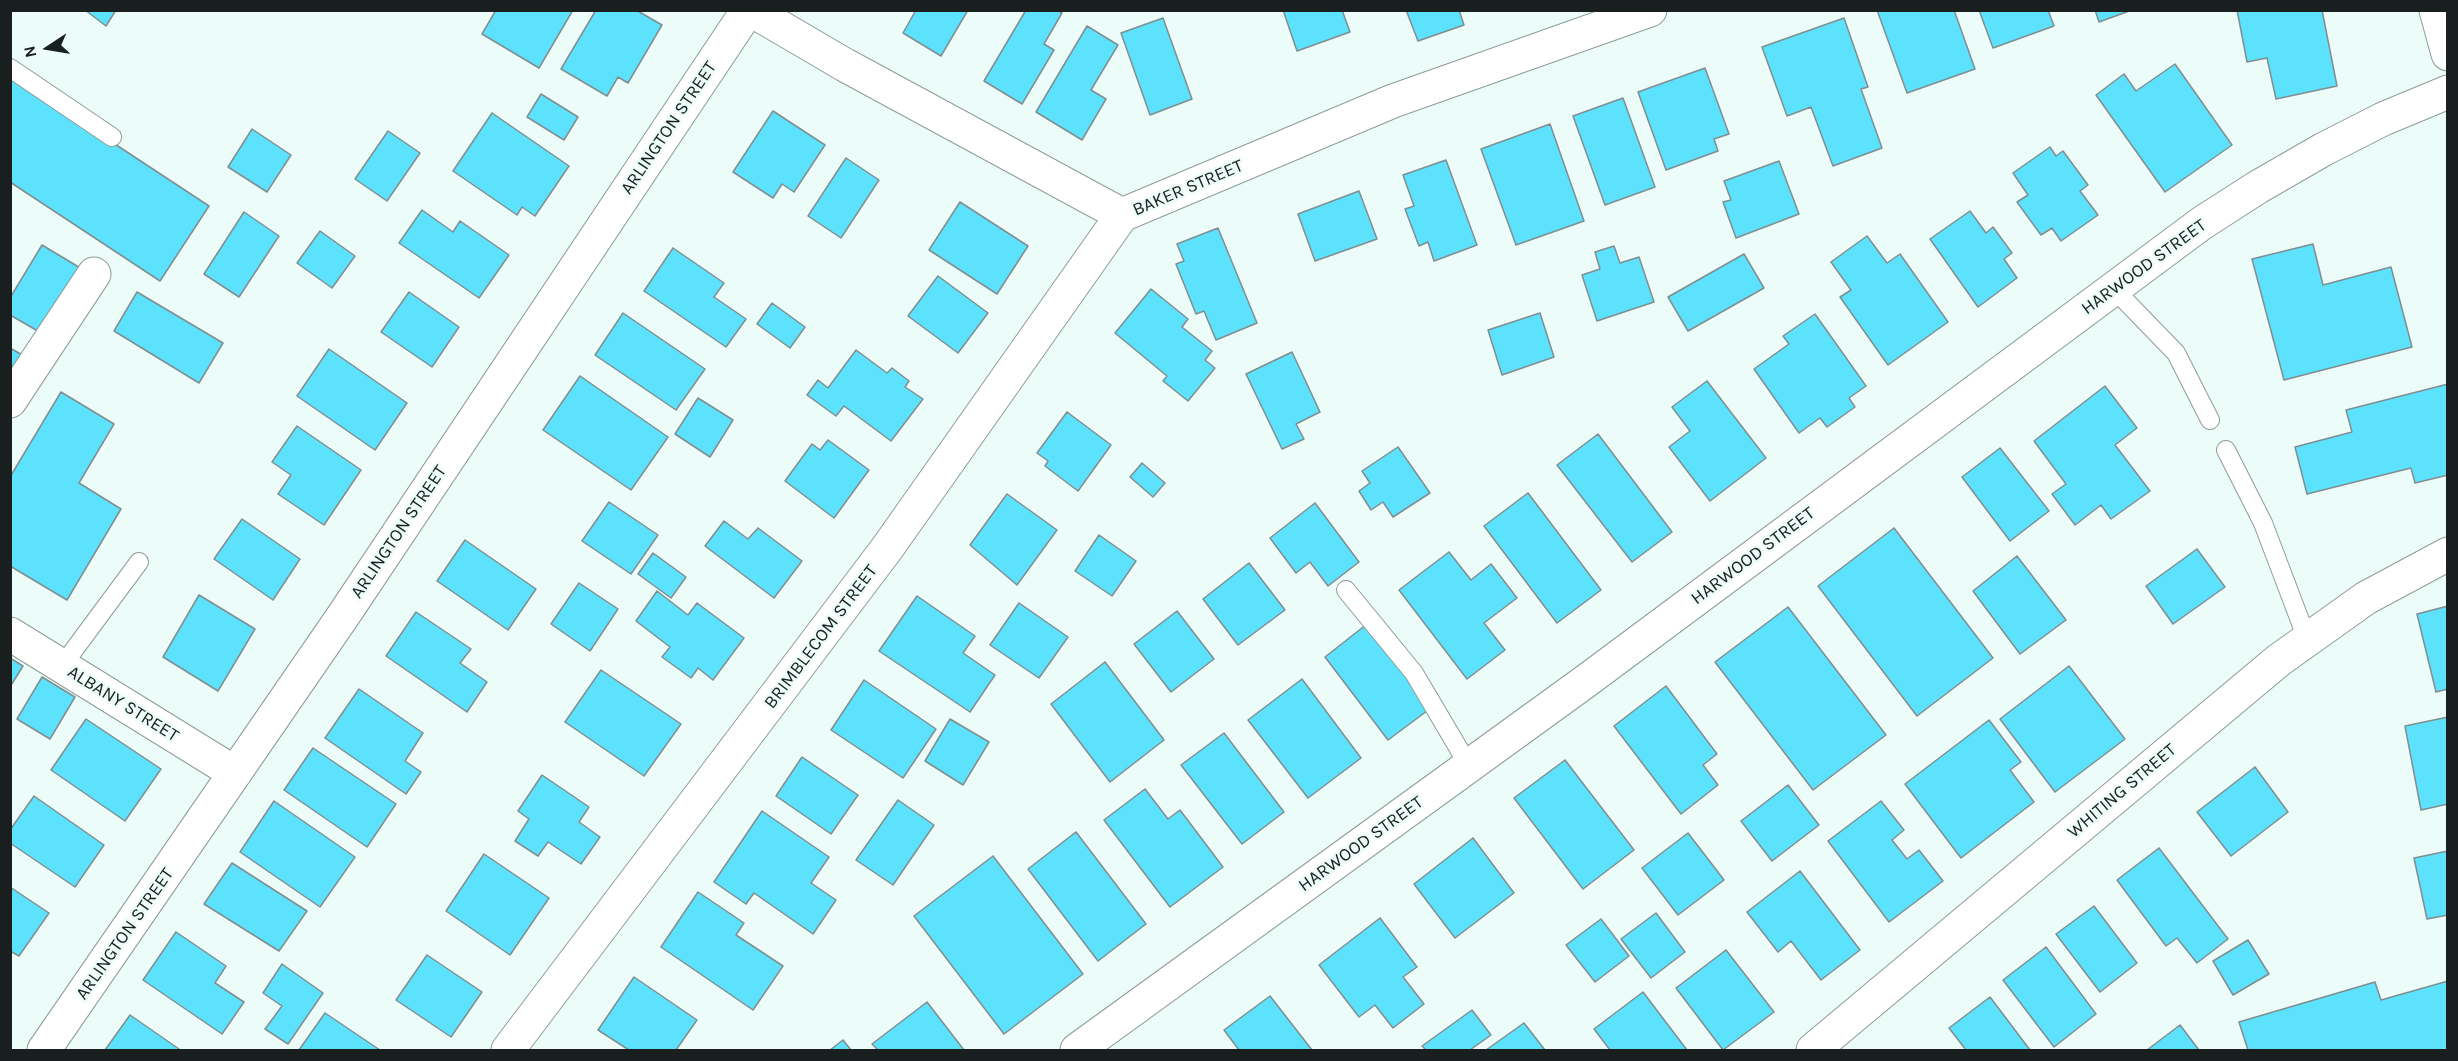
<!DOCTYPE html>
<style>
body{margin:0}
#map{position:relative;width:2458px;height:1061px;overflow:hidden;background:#ecfcf8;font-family:Karla,sans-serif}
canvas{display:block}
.frame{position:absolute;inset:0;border:12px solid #191f1e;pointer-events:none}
.north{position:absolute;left:18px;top:18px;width:60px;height:60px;-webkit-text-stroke:4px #ecfcf8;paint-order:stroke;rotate:258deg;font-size:16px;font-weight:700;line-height:24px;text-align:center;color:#191f1e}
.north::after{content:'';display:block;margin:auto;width:21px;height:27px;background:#191f1e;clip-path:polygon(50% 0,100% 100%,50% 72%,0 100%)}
</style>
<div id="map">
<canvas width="2458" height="1061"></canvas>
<div class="frame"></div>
<div class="north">N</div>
</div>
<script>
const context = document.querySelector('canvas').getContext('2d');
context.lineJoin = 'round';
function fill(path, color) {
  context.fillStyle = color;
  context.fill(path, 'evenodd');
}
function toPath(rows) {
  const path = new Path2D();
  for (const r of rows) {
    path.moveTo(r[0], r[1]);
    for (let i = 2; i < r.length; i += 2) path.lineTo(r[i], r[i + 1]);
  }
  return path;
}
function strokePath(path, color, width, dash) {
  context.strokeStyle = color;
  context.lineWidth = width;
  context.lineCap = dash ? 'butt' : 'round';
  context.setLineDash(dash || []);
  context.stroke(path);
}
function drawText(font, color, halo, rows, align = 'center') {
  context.font = font + ' Karla,sans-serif';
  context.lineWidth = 5;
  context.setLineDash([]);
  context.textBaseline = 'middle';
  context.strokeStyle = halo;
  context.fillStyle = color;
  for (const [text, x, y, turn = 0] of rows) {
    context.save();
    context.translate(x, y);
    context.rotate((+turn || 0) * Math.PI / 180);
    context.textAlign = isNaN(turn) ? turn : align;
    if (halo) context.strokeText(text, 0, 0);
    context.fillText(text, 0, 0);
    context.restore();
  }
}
const building = toPath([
 [85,10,116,10,106,26,85,10],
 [496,10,573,10,539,68,482,34,496,10],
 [596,10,636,10,662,25,628,83,618,77,607,96,561,69,596,10],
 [916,10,968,10,941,56,903,33,916,10],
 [1026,10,1057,10,1062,13,1044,44,1054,50,1022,104,984,81,1026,10],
 [1283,10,1342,10,1350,32,1297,51,1283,10],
 [1406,10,1459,10,1464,25,1418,41,1406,10],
 [1877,10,1954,10,1975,69,1907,93,1877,10],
 [1979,10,2048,10,2054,26,1993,48,1979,10],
 [2095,10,2132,10,2099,22,2095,10],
 [2237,10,2322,10,2337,86,2276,99,2267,58,2247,62,2237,10],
 [1163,18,1192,99,1150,115,1121,33,1163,18],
 [1844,18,1868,87,1861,89,1882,148,1833,166,1811,107,1787,116,1762,47,1844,18],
 [1087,26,1118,45,1091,90,1106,99,1082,140,1036,112,1087,26],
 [2175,64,2232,145,2165,192,2096,95,2124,74,2136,91,2175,64],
 [1705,68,1729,134,1714,139,1718,151,1666,170,1638,92,1705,68],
 [10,75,209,206,160,281,10,182,10,75],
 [541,94,578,117,564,140,527,117,541,94],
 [1623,98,1655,187,1605,205,1573,116,1623,98],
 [773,111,825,145,794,192,782,184,773,198,733,172,773,111],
 [492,113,569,166,535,216,522,207,517,215,453,171,492,113],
 [1550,124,1584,221,1516,245,1481,149,1550,124],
 [252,129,291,155,267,192,228,167,252,129],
 [388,131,420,153,387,201,355,179,388,131],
 [2050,147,2056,156,2063,151,2088,185,2080,191,2098,215,2061,241,2052,228,2041,235,2017,202,2028,195,2013,173,2050,147],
 [846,158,879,180,841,238,808,216,846,158],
 [1446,160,1477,245,1434,261,1428,242,1419,246,1405,209,1414,206,1403,175,1446,160],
 [1779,161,1799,214,1736,238,1723,202,1731,200,1724,181,1779,161],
 [1359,191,1377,239,1315,261,1298,214,1359,191],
 [960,202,1028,246,997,294,929,250,960,202],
 [422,210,453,232,460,221,509,255,479,298,399,243,422,210],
 [1970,211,1986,233,1993,227,2012,253,2004,259,2017,278,1978,307,1930,239,1970,211],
 [244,212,279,236,239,297,204,274,244,212],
 [1218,228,1257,323,1216,340,1204,311,1196,314,1176,264,1184,261,1177,244,1218,228],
 [320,231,355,256,332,288,297,263,320,231],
 [1867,236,1887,263,1900,254,1948,322,1888,365,1840,297,1851,290,1831,262,1867,236],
 [2313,244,2323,285,2391,267,2412,347,2284,380,2252,259,2313,244],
 [42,245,82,269,43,334,10,315,10,298,42,245],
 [1614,246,1620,263,1639,257,1654,302,1597,321,1582,275,1600,269,1595,252,1614,246],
 [673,248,724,283,714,297,746,319,726,347,644,291,673,248],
 [1744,254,1764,288,1688,331,1668,297,1744,254],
 [938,276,988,313,958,353,908,316,938,276],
 [1151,289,1188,319,1182,327,1212,351,1205,360,1215,368,1188,401,1163,381,1167,376,1115,333,1151,289],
 [137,292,223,343,199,383,114,331,137,292],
 [409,292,459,327,432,367,381,332,409,292],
 [772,303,805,327,790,348,757,324,772,303],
 [623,313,705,369,676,410,595,355,623,313],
 [1540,313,1554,357,1502,375,1488,330,1540,313],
 [1815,314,1866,386,1849,398,1855,407,1827,427,1820,418,1799,433,1754,369,1789,344,1783,336,1815,314],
 [10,348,33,361,10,399,10,348],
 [329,349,407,403,375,450,297,396,329,349],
 [856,350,887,373,892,368,909,381,905,387,923,399,891,441,844,406,836,416,807,395,818,380,828,388,856,350],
 [1292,352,1320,412,1296,424,1304,439,1282,449,1246,374,1292,352],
 [580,376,668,437,631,490,543,430,580,376],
 [1707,381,1766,458,1710,501,1669,447,1690,431,1672,407,1707,381],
 [2448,384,2448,475,2415,483,2411,468,2307,494,2295,447,2352,432,2346,410,2448,384],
 [2105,386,2137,428,2115,445,2150,491,2111,519,2101,505,2075,525,2052,494,2066,484,2034,441,2105,386],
 [61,392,114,424,79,483,121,509,67,600,10,566,10,477,61,392],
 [698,398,733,420,710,457,675,434,698,398],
 [1067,412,1111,445,1078,491,1045,466,1048,461,1037,453,1067,412],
 [297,426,361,470,324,525,278,494,291,475,272,462,297,426],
 [1598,434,1672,532,1632,562,1557,465,1598,434],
 [828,440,869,470,834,518,785,481,812,444,820,450,828,440],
 [1398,447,1430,493,1393,517,1383,502,1371,510,1359,491,1370,483,1362,471,1398,447],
 [2000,448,2049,511,2010,541,1962,477,2000,448],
 [1142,463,1165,483,1153,497,1130,477,1142,463],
 [1528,493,1601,590,1557,623,1484,526,1528,493],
 [1007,494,1057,530,1017,585,970,545,1007,494],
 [609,502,658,535,631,574,582,541,609,502],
 [1315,503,1359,562,1328,586,1310,562,1296,573,1270,538,1315,503],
 [242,519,300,559,273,600,214,559,242,519],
 [724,521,748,539,758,528,802,561,774,598,705,546,724,521],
 [1894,528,1993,658,1917,716,1818,586,1894,528],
 [1099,535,1136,561,1112,596,1075,571,1099,535],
 [465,540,536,589,508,630,437,581,465,540],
 [2197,549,2225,587,2173,624,2146,586,2197,549],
 [1449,552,1471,580,1491,564,1517,598,1484,623,1505,650,1467,679,1399,590,1449,552],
 [653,553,686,577,671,598,638,574,653,553],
 [2017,556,2066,620,2020,654,1973,591,2017,556],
 [1249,563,1285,610,1238,645,1203,599,1249,563],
 [579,583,618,609,590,651,551,624,579,583],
 [657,591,688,615,697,603,744,638,713,680,698,668,691,678,662,657,670,647,636,621,657,591],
 [199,595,255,629,218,691,163,657,199,595],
 [917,596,975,636,963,653,995,675,970,712,879,651,917,596],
 [1019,603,1068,637,1039,678,990,645,1019,603],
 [2448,606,2448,689,2436,692,2417,614,2448,606],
 [1788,607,1886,735,1813,790,1715,662,1788,607],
 [1177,611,1214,659,1171,692,1134,644,1177,611],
 [416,612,471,649,460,663,487,682,467,712,386,656,416,612],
 [1367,624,1431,708,1388,740,1325,657,1367,624],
 [10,658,23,666,10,687,10,658],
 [1105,662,1164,740,1110,782,1051,704,1105,662],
 [2069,666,2125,739,2055,792,2000,719,2069,666],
 [601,670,681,724,644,776,565,722,601,670],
 [42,677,75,697,50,739,17,719,42,677],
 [1302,679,1361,758,1308,798,1248,720,1302,679],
 [864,680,936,729,903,778,831,730,864,680],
 [1666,686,1717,754,1703,765,1718,785,1681,814,1614,726,1666,686],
 [359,689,423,733,405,761,421,772,406,794,325,738,359,689],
 [2448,717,2448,804,2421,810,2405,726,2448,717],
 [86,719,161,769,125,821,51,770,86,719],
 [950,719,989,742,963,785,925,761,950,719],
 [1989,720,2021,762,2010,770,2034,802,1961,858,1905,784,1989,720],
 [1224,733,1284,812,1242,844,1181,765,1224,733],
 [313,748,396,804,367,847,284,790,313,748],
 [802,757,858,795,831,834,776,796,802,757],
 [1565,760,1634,850,1583,889,1514,798,1565,760],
 [2255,767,2288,812,2231,856,2197,812,2255,767],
 [542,775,589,807,579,822,600,837,581,864,548,842,538,856,515,841,529,819,518,811,542,775],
 [1788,785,1819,825,1772,861,1741,821,1788,785],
 [1145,789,1168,819,1180,810,1223,867,1170,907,1104,820,1145,789],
 [34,796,104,845,75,887,10,843,10,830,34,796],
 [898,800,934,825,893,885,856,860,898,800],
 [274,801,355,857,320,907,240,852,274,801],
 [1881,801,1904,830,1892,840,1907,859,1919,850,1943,881,1889,922,1828,841,1881,801],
 [762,811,829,857,811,883,836,900,813,934,754,893,746,904,714,882,762,811],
 [1076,832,1146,924,1098,961,1028,869,1076,832],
 [1688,833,1724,880,1678,915,1642,868,1688,833],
 [1473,838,1514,893,1455,938,1414,884,1473,838],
 [2159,848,2228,939,2197,963,2177,938,2166,946,2117,880,2159,848],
 [2448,851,2448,915,2427,919,2414,858,2448,851],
 [484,854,549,898,510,955,446,911,484,854],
 [993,856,1083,974,1004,1034,914,916,993,856],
 [232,863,307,911,279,951,204,904,232,863],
 [1800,871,1860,950,1821,980,1791,941,1778,952,1747,912,1800,871],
 [10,887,49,913,19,956,10,951,10,887],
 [698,892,744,923,736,935,783,966,753,1010,661,947,698,892],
 [2094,906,2137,963,2100,992,2056,934,2094,906],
 [1656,913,1685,952,1651,978,1621,939,1656,913],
 [1380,918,1417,967,1403,977,1424,1004,1393,1028,1375,1005,1359,1017,1319,965,1380,918],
 [1601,919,1629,956,1595,982,1566,945,1601,919],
 [176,932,226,966,215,983,244,1002,222,1034,143,980,176,932],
 [2248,940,2269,974,2233,995,2213,961,2248,940],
 [2046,947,2096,1014,2054,1047,2003,980,2046,947],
 [1726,950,1774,1012,1723,1050,1676,988,1726,950],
 [427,955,482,992,451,1037,396,1000,427,955],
 [282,964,323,993,288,1044,265,1029,282,1006,263,993,282,964],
 [634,977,697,1020,676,1050,629,1050,598,1030,634,977],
 [2448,981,2448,1050,2248,1050,2239,1022,2375,982,2381,1000,2448,981],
 [1643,992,1687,1050,1610,1050,1594,1029,1643,992],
 [1270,996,1312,1050,1239,1050,1224,1030,1270,996],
 [1990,997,2030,1050,1966,1050,1949,1028,1990,997],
 [927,1002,964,1050,878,1050,872,1044,927,1002],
 [1472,1010,1491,1035,1470,1050,1426,1050,1422,1046,1472,1010],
 [325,1013,380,1050,299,1050,325,1013],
 [130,1015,179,1049,178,1050,105,1050,130,1015],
 [1524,1023,1545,1050,1486,1050,1524,1023],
 [2180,1025,2199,1050,2147,1050,2180,1025],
 [843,1040,851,1050,830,1050,843,1040]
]);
fill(building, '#5ce2fd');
strokePath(building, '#808e91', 1.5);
const lane = toPath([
 [10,68,112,137],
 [2113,288,2176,353,2210,420],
 [2226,450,2263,523,2307,639],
 [1346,590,1414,673,1469,766],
 [62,666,139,562]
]);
const street = toPath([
 [751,10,845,65,1122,215],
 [1122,215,1393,101,1650,10],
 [10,401,94,274],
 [10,634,235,773],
 [44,1050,343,616,748,10],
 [508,1050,888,547,1122,215],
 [1077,1050,1586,681,2202,223,2258,187,2324,149,2383,119,2448,92],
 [1813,1050,2279,660,2366,598,2448,554]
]);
const primary = toPath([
 [2436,10,2448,54]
]);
strokePath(lane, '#8d9c98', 20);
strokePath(street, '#8d9c98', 35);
strokePath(primary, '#8d9c98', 35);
strokePath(lane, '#fff', 18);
strokePath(street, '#fff', 33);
strokePath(primary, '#fff', 33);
drawText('18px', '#191f1e', '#ecfcf8', [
 ["ARLINGTON STREET",669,128,-56],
 ["BAKER STREET",1188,188,-23],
 ["HARWOOD STREET",2144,267,-36],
 ["ARLINGTON STREET",399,532,-56],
 ["HARWOOD STREET",1753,556,-37],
 ["BRIMBLECOM STREET",821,637,-53],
 ["ALBANY STREET",123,704,32],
 ["WHITING STREET",2122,791,-40],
 ["HARWOOD STREET",1361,844,-36],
 ["ARLINGTON STREET",125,934,-55]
]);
</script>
